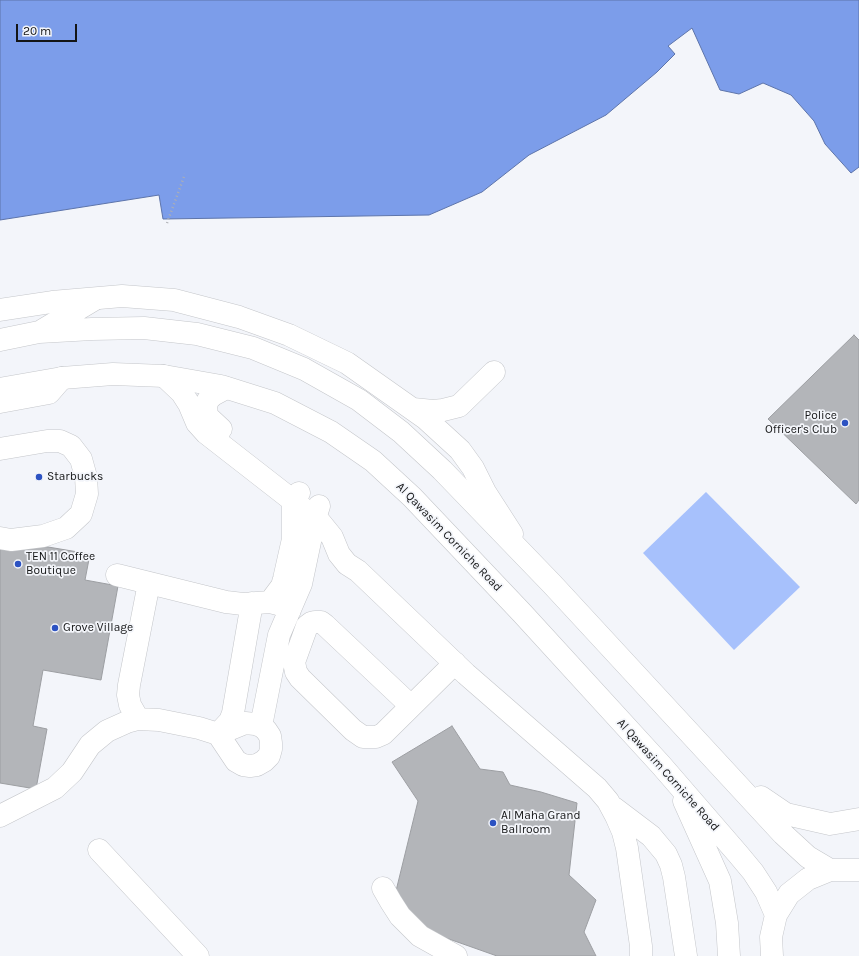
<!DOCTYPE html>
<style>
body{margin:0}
#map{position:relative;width:859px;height:956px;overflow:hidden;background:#f3f5fa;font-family:Karla,sans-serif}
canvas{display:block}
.scale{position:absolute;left:16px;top:24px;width:61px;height:18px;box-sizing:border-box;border:2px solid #141516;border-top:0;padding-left:5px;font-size:12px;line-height:14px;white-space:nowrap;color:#141516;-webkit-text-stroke:3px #f3f5fa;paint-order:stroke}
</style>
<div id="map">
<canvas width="859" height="956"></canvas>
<div class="scale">20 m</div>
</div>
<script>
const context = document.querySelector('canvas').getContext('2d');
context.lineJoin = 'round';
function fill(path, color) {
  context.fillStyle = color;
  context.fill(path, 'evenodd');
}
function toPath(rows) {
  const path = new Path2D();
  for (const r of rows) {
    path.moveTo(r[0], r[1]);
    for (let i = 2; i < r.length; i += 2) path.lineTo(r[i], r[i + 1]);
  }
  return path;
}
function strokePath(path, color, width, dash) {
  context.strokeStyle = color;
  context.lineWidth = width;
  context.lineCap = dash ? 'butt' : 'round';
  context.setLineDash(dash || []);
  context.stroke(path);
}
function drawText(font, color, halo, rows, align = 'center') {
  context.font = font + ' Karla,sans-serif';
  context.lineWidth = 3.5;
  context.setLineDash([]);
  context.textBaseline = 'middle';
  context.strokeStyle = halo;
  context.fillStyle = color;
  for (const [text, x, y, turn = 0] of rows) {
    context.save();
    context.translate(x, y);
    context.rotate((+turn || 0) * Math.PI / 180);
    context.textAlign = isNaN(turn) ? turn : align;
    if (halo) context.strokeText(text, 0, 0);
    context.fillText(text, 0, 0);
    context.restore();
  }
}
fill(toPath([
 [706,492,800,587,734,650,643,553]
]), '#a7c1fc');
const water = toPath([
 [0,0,859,0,859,167,851,173,825,144,814,121,791,95,763,83,739,94,720,90,692,28,668,46,675,54,657,72,606,115,529,155,482,192,429,215,163,219,159,195,0,220,0,0]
]);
fill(water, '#7c9dea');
strokePath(water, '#5d74aa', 1);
const building = toPath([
 [854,335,859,340,859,500,856,504,768,419,854,335],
 [0,539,90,554,85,580,118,586,101,680,43,670,33,726,47,729,36,789,0,783,0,539],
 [452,726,480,769,503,772,510,785,541,792,577,803,569,875,596,900,584,932,596,956,497,956,415,927,395,895,418,801,392,762,452,726]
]);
fill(building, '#b3b5b9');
strokePath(building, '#9c9ea2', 1);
const minor = toPath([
 [0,310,52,302,122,296,174,300,239,317,289,335,347,363,425,418,460,450,473,468,485,492,512,534],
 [164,376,182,393,189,404,197,423,206,433,319,521,332,537,339,554,347,564,358,571,466,674,597,788,608,801,616,816,623,832,627,848,641,946,641,956],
 [0,402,49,393,62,378],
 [413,409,433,411,443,410,459,406,494,372],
 [221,429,207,416,206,406,208,400,213,395,226,388],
 [0,449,47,441,60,441,71,446,81,459,86,477,87,494,81,514,66,528,43,536,11,540,0,538],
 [117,575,226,602,243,604,270,602,278,604,290,610],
 [270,602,282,586,284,579,293,539,293,502,299,493],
 [411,706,325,625,321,622,315,622,311,623,307,626,294,662,296,672,300,678,353,730,363,737,376,737,383,734,455,663],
 [138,719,130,705,128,695,129,685,149,583],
 [245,723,255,724,261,726,266,730,270,736,271,743,271,749,269,756,264,761,257,765,250,766,243,765,236,761,218,734,245,723],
 [261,726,279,635,301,584,315,518,319,506],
 [614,808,651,836,666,854,671,865,674,877,686,956],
 [0,816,55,788,72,772,90,745,107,731,127,722,138,719,159,720,199,728,218,734,230,721,233,713,252,603],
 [99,850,198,956],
 [383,888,391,902,400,916,420,936,456,956]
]);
const major = toPath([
 [43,330,95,299],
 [0,340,39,332,92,329,144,328,197,334,253,348,304,369,359,400,401,432,442,470,552,584,783,834,808,857,830,870],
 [0,389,62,378,113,374,164,376,221,386,275,403,331,432,373,461,412,497,522,613,661,765,738,854,753,872,766,892,776,915],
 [761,797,786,814,830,824,859,819],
 [684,801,720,881,727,923,729,956],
 [772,956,771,937,776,915,789,894,808,879,830,870,859,870]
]);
strokePath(minor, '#c4c6ca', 23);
strokePath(major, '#c4c6ca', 23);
strokePath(toPath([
 [167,223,185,174]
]), '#adafb3', 2.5, [1, 3]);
strokePath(minor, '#fff', 22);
strokePath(major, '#fff', 22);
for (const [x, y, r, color] of [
 [845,423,4,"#2c52c2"],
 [39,477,4,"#2c52c2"],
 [18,564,4,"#2c52c2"],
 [55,628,4,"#2c52c2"],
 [493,823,4,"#2c52c2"]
]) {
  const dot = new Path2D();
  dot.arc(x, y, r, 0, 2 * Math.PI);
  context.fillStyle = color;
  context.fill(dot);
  strokePath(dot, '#f3f5fa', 1.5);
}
drawText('12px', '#141516', '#f3f5fa', [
 ["Police",837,416,"right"],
 ["Officer's Club",837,430,"right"],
 ["Starbucks",47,477],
 ["TEN 11 Coffee",26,557],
 ["Boutique",26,571],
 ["Grove Village",63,628],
 ["Al Maha Grand",501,816],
 ["Ballroom",501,830]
], 'left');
drawText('12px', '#141516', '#f3f5fa', [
 ["Al Qawasim Corniche Road",449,537,46],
 ["Al Qawasim Corniche Road",668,775,48]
]);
</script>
